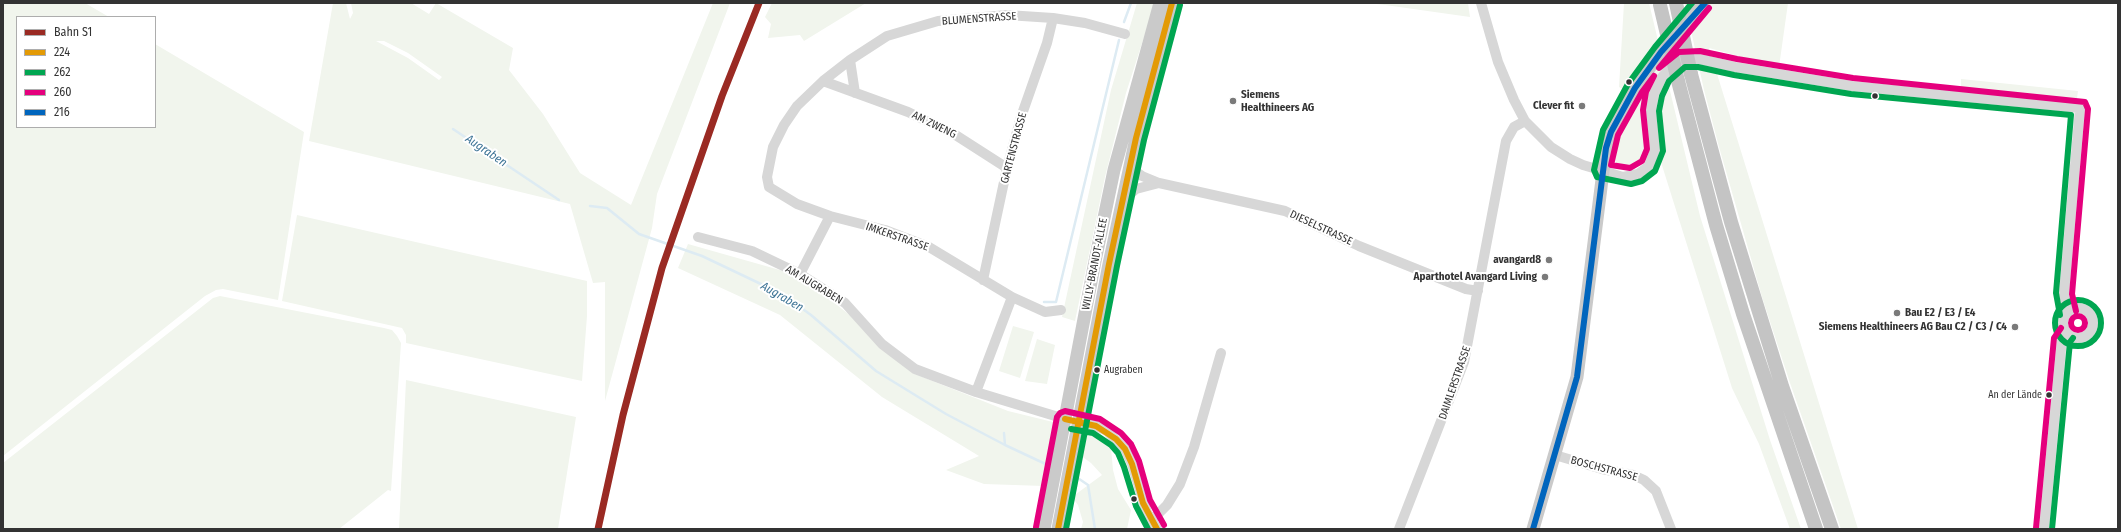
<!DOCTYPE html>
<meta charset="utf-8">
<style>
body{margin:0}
#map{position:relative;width:2121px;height:532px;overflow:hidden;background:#fff;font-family:"Fira Sans Condensed",sans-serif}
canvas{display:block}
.frame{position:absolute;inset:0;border:4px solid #333;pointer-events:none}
.legend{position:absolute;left:16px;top:16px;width:140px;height:112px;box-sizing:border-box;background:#fff;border:1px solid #adadad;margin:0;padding:5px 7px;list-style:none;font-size:12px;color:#333}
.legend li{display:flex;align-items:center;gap:8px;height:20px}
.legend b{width:20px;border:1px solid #adadad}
</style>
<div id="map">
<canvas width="2121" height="532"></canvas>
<div class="frame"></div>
<ul class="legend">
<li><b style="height:5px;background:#9a2a23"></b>Bahn S1</li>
<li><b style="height:5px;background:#e39a05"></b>224</li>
<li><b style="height:5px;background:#00a651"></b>262</li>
<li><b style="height:5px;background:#e5007d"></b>260</li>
<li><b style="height:5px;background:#0065bd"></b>216</li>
</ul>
</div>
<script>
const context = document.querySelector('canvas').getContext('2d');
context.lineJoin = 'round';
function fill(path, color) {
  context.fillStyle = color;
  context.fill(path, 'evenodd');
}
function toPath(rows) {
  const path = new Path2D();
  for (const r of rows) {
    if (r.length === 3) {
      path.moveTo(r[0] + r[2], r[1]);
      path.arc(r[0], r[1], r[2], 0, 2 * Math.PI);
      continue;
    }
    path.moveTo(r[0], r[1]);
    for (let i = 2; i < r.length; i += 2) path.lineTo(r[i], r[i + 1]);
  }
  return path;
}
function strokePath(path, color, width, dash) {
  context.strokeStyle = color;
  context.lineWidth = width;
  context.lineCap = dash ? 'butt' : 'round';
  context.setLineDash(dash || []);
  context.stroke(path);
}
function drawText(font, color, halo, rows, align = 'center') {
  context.font = font + ' "Fira Sans Condensed",sans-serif';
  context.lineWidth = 4;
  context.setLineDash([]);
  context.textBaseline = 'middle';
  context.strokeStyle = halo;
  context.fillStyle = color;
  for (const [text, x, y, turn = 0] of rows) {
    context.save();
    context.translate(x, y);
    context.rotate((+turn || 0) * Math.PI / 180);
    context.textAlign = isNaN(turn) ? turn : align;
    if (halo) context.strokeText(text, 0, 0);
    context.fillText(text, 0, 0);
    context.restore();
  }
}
fill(toPath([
 [3,3,85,3,109,17,17,17,17,127,155,127,155,44,304,132,278,300,223,289,216,290,205,296,3,456],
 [333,3,346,3,350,19,353,13,351,3,411,3,429,14,436,3,513,48,509,70,543,114,580,173,631,205,713,3,730,3,657,194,652,228,605,401,605,282,593,283,570,204,309,141],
 [376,41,384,41,408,53,442,77,439,80,408,58],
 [772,3,866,3,804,41,800,35,768,38,771,24,765,17],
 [1137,3,1155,3,1126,93,1105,177,1075,321,1062,317,1111,90],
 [1368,3,1468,3,1470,17,1385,5],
 [1624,3,1649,3,1700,216,1770,440,1801,529,1790,529,1759,444,1732,388,1660,159,1630,169,1618,165,1611,155,1636,97,1619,87],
 [1685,3,1788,3,1779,67,1709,48,1858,529,1841,529,1790,383,1762,297,1719,147,1704,90],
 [1961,79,2078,91,2077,98,2071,102,1966,92,1961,90],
 [297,215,587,281,587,316,582,381,406,343,406,335,402,328,282,301],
 [688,244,801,276,852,317,915,374,1008,411,1057,423,1044,486,984,484,946,470,979,456,882,397,780,315,678,268],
 [220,296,384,328,392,330,397,336,401,343,391,491,388,490,339,529,3,529,3,463,213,298],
 [1013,326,1034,332,1020,378,999,371],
 [1037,339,1055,345,1047,384,1025,381],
 [406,380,576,417,558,529,399,529],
 [1083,433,1099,436,1111,448,1113,470,1118,489,1131,510,1127,529,1081,529,1083,522,1078,505,1072,497,1102,475,1091,463,1077,453]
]), '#f1f5ed');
strokePath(toPath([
 [1124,22,1131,3],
 [453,129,559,200],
 [590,206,607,208,639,234,702,256,782,294,811,315,876,371,946,414,1005,445,1052,467],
 [1044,302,1056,302,1119,40],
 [1004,433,1005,445],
 [1072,474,1088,485,1095,529]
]), '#ddebf3', 2.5);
strokePath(toPath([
 [1481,3,1498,62,1514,100,1525,121,1551,147,1570,159,1583,165,1623,177,1638,174,1649,166,1655,150,1651,111,1654,94,1662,77,1671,67,1682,59,1699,59,1735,67,1852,86,2080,108,2064,294,2068,313],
 [850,60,855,93],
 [823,81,908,112,954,134,1007,168],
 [1131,163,1133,170,1142,176,1159,183,1285,211,1359,246,1466,289,1478,291],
 [1122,201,1136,189,1159,183],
 [830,216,797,204,769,187,767,177,773,147,784,125,797,106,823,81,850,60,887,36,938,21,1007,15,1053,18,1085,23,1125,34],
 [698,237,752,251,800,274,845,303,882,344,915,369,976,392,1065,419],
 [800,274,830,216,885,230,929,247,1012,297,1045,312,1061,310],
 [983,280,1007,168,1021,117,1047,43,1053,18],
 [2078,323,15],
 [976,392,1012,297],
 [1079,421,1096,426,1107,431,1125,449,1132,464,1147,513,1157,529],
 [1555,455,1602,469,1633,475,1644,480,1656,491,1671,529],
 [1151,521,1167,505,1180,484,1194,447,1221,353],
 [1399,529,1464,362,1506,141,1514,127,1525,121],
 [2044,529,2062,339,2067,333]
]), '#d7d7d7', 10);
strokePath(toPath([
 [1044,529,1095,261,1114,170,1160,3],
 [1058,529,1109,264,1136,138,1172,3],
 [1533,529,1577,377,1606,148,1611,132,1635,88,1661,52,1703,3]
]), '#cacaca', 13);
strokePath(toPath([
 [1691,74,1731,222,1782,386,1832,529],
 [1678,81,1716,225,1743,314,1816,529]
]), '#c4c4c4', 14);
strokePath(toPath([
 [1676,3,1691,74],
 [1660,5,1678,81]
]), '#c4c4c4', 14);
strokePath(toPath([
 [1065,419,1096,426,1116,439,1125,449,1132,464,1143,503,1157,529],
 [1058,529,1109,264,1136,138,1172,3]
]), '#e39a05', 6);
strokePath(toPath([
 [1692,3,1655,47,1628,84,1603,130,1594,170,1597,177,1631,184,1642,181,1655,171,1663,151,1659,111,1662,96,1669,81,1685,67,1698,67,1734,75,1851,94,2071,115,2056,293,2060,315],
 [2078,323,23],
 [1071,429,1093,433,1111,445,1118,453,1124,467,1136,506,1148,529],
 [1066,529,1117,266,1144,140,1180,5],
 [2052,529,2070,342,2073,338]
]), '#00a651', 6);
strokePath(toPath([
 [1709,8,1659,68,1679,52,1700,51,1737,59,1853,78,2085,102,2088,109,2072,294,2076,311],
 [1654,76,1646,92,1643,110,1647,149,1642,161,1630,168,1611,165,1618,135,1642,92,1654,76],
 [2078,323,7],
 [1036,527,1057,417,1060,413,1065,411,1100,419,1121,433,1131,444,1139,461,1150,500,1164,525],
 [2036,528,2054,338,2061,328]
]), '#e5007d', 6);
strokePath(toPath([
 [1533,529,1577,377,1606,148,1611,132,1635,88,1661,52,1705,3]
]), '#0065bd', 6);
strokePath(toPath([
 [598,529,623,415,662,268,722,96,759,3]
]), '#9a2a23', 7);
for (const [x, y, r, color] of [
 [1629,82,3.5,"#333"],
 [1875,96,3.5,"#333"],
 [1233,101,4,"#7a7a7a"],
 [1582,106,4,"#7a7a7a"],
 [1549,260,4,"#7a7a7a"],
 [1545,277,4,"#7a7a7a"],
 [1897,313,4,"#7a7a7a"],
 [2015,327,4,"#7a7a7a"],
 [1097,370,3.5,"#333"],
 [2049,395,3.5,"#333"],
 [1134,499,3.5,"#333"]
]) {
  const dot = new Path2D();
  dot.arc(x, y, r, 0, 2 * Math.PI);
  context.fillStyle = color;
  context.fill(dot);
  strokePath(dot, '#fff', 1.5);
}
drawText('10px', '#333', '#fff', [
 ["Augraben",1104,370],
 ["An der Lände",2042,395,"right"]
], 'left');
drawText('11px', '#333', '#fff', [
 ["BLUMENSTRASSE",979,19,-4],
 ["AM ZWENG",934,125,26],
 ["GARTENSTRASSE",1014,148,-75],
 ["DIESELSTRASSE",1321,228,25],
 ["IMKERSTRASSE",897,237,19],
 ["WILLY-BRANDT-ALLEE",1095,264,-79],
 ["AM AUGRABEN",814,285,31],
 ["DAIMLERSTRASSE",1455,383,-71],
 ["BOSCHSTRASSE",1604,469,15]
]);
drawText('bold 11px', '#333', '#fff', [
 ["Siemens",1241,95,"left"],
 ["Healthineers AG",1241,108,"left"],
 ["Clever fit",1574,106],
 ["avangard8",1541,260],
 ["Aparthotel Avangard Living",1537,277],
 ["Bau E2 / E3 / E4",1905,313,"left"],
 ["Siemens Healthineers AG Bau C2 / C3 / C4",2007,327]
], 'right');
drawText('italic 12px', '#3f7597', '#fff', [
 ["Augraben",486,151,34],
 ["Augraben",782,297,30]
]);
</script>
